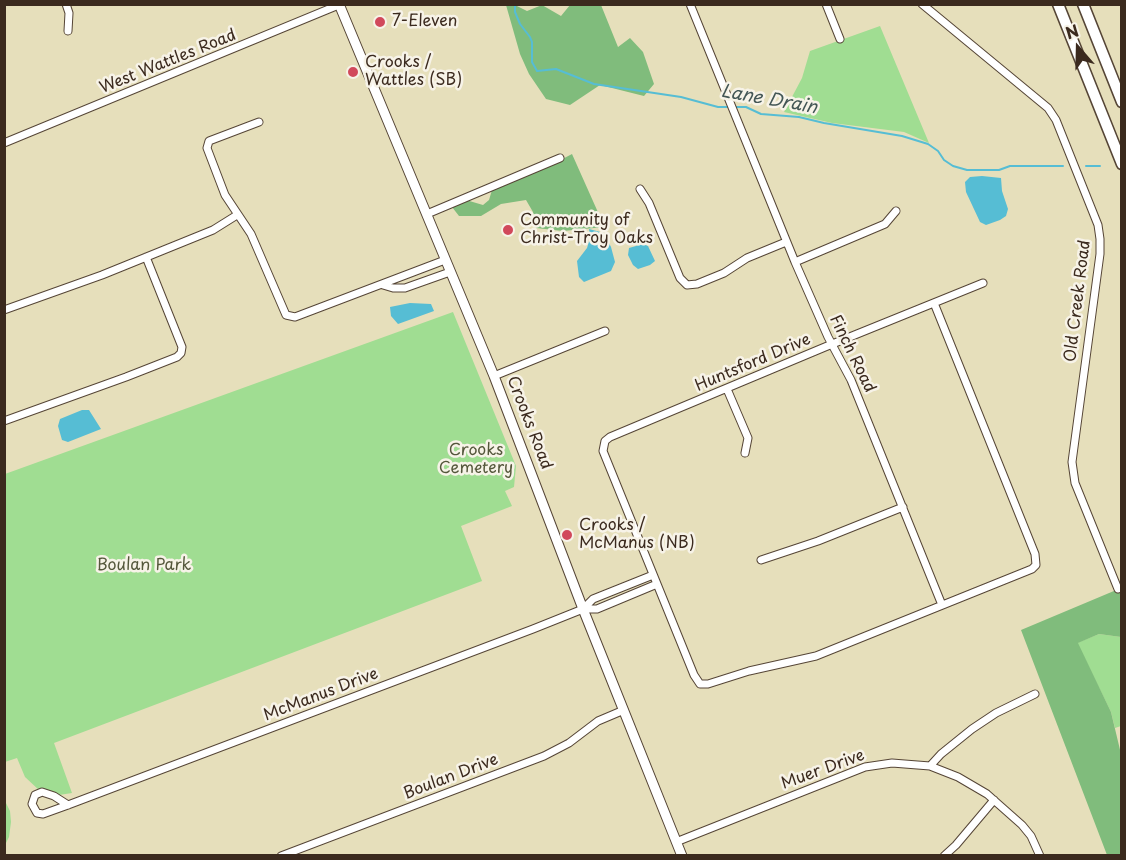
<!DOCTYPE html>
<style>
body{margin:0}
#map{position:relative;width:1126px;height:860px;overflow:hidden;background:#e6dfbb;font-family:"Playpen Sans",sans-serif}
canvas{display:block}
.frame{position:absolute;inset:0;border:6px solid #3b2a1e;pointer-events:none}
.north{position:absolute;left:1048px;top:18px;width:60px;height:60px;-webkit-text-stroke:4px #f7f3e8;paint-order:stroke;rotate:340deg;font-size:16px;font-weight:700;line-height:24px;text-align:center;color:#3b2a1e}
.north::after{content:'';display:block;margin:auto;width:21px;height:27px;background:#3b2a1e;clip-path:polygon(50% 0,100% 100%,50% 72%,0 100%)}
</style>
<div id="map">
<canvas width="1126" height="860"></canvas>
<div class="frame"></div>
<div class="north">N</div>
</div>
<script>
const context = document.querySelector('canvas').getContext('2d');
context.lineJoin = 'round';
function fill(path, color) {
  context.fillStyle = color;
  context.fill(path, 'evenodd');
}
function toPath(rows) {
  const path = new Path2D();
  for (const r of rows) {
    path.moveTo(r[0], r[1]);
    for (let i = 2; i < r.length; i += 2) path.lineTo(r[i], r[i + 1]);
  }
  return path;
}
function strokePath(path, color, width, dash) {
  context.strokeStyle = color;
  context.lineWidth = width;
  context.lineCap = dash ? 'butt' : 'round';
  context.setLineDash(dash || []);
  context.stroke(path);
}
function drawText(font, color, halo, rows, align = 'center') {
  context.font = font + ' "Playpen Sans",sans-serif';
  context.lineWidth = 5;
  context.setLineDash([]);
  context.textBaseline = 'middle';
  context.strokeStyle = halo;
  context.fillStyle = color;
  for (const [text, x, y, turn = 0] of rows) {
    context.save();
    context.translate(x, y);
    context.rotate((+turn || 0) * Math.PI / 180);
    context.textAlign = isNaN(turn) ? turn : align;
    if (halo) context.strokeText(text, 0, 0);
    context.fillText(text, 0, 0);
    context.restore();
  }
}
fill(toPath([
 [880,26,929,143,904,132,832,123,784,112,802,78,810,51],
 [453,312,516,466,514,487,505,491,512,506,461,526,482,581,54,743,72,793,59,795,40,791,25,777,17,758,5,762,5,474],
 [1099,634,1121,637,1121,726,1115,728,1111,712,1077,643],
 [5,801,10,811,11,822,9,837,5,845]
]), '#a0dd92');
fill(toPath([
 [506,5,515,5,527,11,542,5,561,16,570,5,601,5,618,47,630,38,643,52,654,84,644,96,600,85,570,105,546,99,529,74,520,54],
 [572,154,605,228,594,228,563,231,536,228,533,212,526,200,501,204,481,216,459,216,452,207,466,200,483,205,489,200,492,190,551,165],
 [1121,588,1121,637,1099,634,1078,643,1111,712,1121,754,1121,855,1107,855,1021,630]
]), '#80bc7c');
fill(toPath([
 [982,176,1001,178,1002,191,1008,209,1006,216,1000,220,986,225,980,222,966,192,965,182,970,177],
 [589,229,604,233,611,247,615,262,611,271,584,282,579,277,577,261,587,248,590,238],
 [643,244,648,246,655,261,650,265,638,269,633,265,628,255,629,248],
 [410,303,431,304,434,311,398,324,391,316,390,307],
 [82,410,89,410,101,429,68,442,62,440,58,426,60,419]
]), '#56bdd4');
strokePath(toPath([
 [515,4,515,12,520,24,530,37,532,42,532,62,537,71,556,69,594,84,681,97,718,107,746,107,761,114,799,117,824,123,902,136,928,144,938,151,944,160,953,166,967,170,999,170,1010,166,1063,166],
 [1086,166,1100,166]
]), '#56bdd4', 2);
const minor = toPath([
 [66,4,69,13,68,31],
 [690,4,795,262,828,337,851,380,942,605],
 [826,4,840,39],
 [922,4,1048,108,1056,120,1098,225,1100,239,1100,254,1072,462,1075,483,1118,589],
 [259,122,209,141,207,148,225,195,251,234,286,315,295,317,445,260],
 [4,143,341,4],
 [640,189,649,203,680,278,687,285,697,284,724,273,747,258,786,242],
 [427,214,560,158],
 [795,262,885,224,896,211],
 [383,285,393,288,405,288,450,272],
 [934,303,1035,554,1036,565,1032,569,816,656,749,671,708,684,700,684,694,675,603,451,605,441,610,437,825,347,983,283],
 [4,310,102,275,213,230,237,215],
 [494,376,605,331],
 [727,389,748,438,745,453],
 [4,421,126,377,177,357,181,353,182,347,146,257],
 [761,560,818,541,903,507],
 [583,609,593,599,653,575],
 [930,766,958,777,987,794,1022,825,1031,836,1040,856],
 [68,805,54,796,42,792,35,795,32,804,37,813,43,814,68,805,533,629,583,609,597,609,657,584],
 [676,842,865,767,892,763,930,766,941,754,972,729,996,713,1035,694],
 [281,856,544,756,569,743,598,721,624,710],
 [944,856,956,845,994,800]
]);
const major = toPath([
 [339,4,494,376,583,609,682,856]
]);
const highway = toPath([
 [1058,4,1122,164],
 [1083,4,1122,102]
]);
strokePath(minor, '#554536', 9);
strokePath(major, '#554536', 11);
strokePath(highway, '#554536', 13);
strokePath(minor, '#fff', 7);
strokePath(major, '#fff', 9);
strokePath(highway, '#fff', 10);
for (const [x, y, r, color] of [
 [380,22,6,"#d1495b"],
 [353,72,6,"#d1495b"],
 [508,230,6,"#d1495b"],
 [567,535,6,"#d1495b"]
]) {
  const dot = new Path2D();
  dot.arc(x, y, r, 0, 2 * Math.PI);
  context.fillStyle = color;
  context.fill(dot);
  strokePath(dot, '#f7f3e8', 2);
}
drawText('16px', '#3b2a1e', '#f7f3e8', [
 ["7-Eleven",392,22],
 ["Crooks /",365,63],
 ["Wattles (SB)",365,81],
 ["Community of",520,221],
 ["Christ-Troy Oaks",520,239],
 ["Crooks /",579,526],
 ["McManus (NB)",579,544]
], 'left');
drawText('16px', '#3b2a1e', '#f7f3e8', [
 ["West Wattles Road",168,62,-22],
 ["Old Creek Road",1078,301,-83],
 ["Finch Road",852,354,64],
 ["Huntsford Drive",753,363,-23],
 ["Crooks Road",529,423,69],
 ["McManus Drive",321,695,-21],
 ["Muer Drive",823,770,-20],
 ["Boulan Drive",451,777,-21]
]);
drawText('16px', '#54573b', '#f7f3e8', [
 ["Crooks",476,451],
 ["Cemetery",476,469],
 ["Boulan Park",144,566]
]);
drawText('italic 18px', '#435655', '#f7f3e8', [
 ["Lane Drain",769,100,10]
]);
</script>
